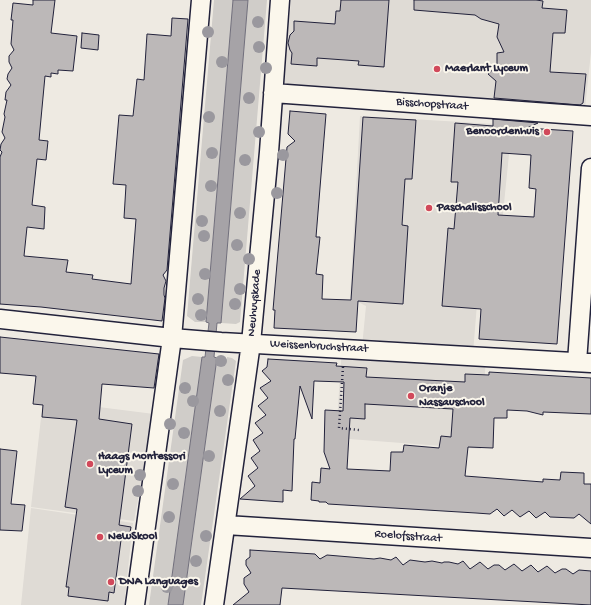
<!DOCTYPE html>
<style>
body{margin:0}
canvas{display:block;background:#eeeae2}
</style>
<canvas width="591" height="605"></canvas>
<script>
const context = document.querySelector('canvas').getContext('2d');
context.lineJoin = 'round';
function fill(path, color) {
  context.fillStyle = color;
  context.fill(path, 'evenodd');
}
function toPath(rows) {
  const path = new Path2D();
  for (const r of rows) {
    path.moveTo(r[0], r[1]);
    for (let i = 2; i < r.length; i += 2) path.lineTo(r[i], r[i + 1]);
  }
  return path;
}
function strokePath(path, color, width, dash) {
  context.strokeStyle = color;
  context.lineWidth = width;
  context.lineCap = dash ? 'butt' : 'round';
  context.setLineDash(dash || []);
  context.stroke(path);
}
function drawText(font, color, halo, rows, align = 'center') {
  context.font = font + ' "Gochi Hand",sans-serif';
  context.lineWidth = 4;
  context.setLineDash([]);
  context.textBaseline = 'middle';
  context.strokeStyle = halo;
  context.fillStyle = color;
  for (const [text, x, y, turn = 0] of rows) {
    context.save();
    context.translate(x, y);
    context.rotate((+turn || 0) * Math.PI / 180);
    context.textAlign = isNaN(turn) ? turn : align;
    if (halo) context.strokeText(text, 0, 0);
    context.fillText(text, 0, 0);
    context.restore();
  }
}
fill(toPath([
 [291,0,591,0,591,52,585,109,284,87],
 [360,116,512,125,495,292,478,292,473,353,486,354,481,449,336,438,342,346,362,347,366,306,350,298],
 [43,400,154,414,134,521,31,507],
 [31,508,133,523,124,605,21,605]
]), '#dfdbd5');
fill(toPath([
 [214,0,233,0,206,322,195,322,187,316],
 [248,0,267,0,240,322,236,324,221,323],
 [192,356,202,357,168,605,149,605,183,360],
 [227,357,232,358,236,361,201,605,183,605,217,358,227,359]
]), '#d0cdc9');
const water = toPath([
 [233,0,248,0,221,323,217,323,214,357,217,358,183,605,168,605,202,357,205,357,209,323,206,322,233,0]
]);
fill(water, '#a6a3a7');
strokePath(water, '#716f7c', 1);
const building = toPath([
 [33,0,55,0,51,33,77,36,73,71,58,70,58,74,51,73,51,77,45,76,39,140,48,141,46,160,37,159,32,205,45,207,44,229,27,227,24,256,68,260,66,272,93,275,92,279,131,284,136,219,124,218,126,185,113,184,119,115,133,116,137,79,144,80,147,34,171,36,172,18,188,19,170,234,167,270,163,275,166,281,164,288,164,295,165,298,162,321,41,307,0,304,0,157,2,152,0,150,1,144,5,138,2,132,5,117,4,114,7,100,5,100,6,92,11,85,7,79,8,74,12,68,9,62,9,56,14,50,11,44,13,20,11,20,13,3,33,5,33,0],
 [341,0,389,0,384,67,358,65,359,61,317,58,317,66,291,64,292,53,290,50,288,43,290,35,294,31,294,21,335,24,336,11,340,11,341,0],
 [414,0,536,0,543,1,542,8,567,10,565,33,553,33,550,72,586,74,583,103,580,105,494,98,496,81,488,74,497,66,497,53,504,52,497,37,499,24,481,19,475,15,414,10,414,0],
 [82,33,99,35,98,50,81,48,82,33],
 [290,111,326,114,316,237,320,237,316,274,323,275,322,299,351,300,363,117,416,120,412,179,405,179,402,225,408,226,403,304,358,301,356,332,274,328,275,310,273,310,287,147,295,141,288,134,290,111],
 [493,119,538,123,527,128,573,131,557,344,479,339,481,309,442,306,448,228,454,229,458,182,451,182,455,123,493,126,493,119],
 [502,153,531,155,529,188,536,189,534,217,498,215,502,153],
 [0,337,159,354,154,388,102,384,99,419,132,424,119,525,131,527,129,538,121,540,114,593,109,592,108,601,68,596,69,587,66,587,77,509,65,507,77,420,42,417,43,405,33,404,36,376,0,373,0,337],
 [268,359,337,363,336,366,367,368,366,377,465,382,465,374,489,375,489,372,591,378,591,414,543,412,543,415,527,411,507,410,507,418,494,418,493,448,468,447,465,476,543,482,543,479,560,480,561,472,584,473,584,484,591,484,591,524,579,514,574,518,550,517,545,512,536,518,529,511,520,517,512,510,504,516,497,509,490,514,476,513,328,504,326,502,319,502,319,501,311,500,312,482,320,483,321,468,330,469,324,452,325,410,343,411,344,382,314,381,312,419,300,386,295,439,294,439,292,491,283,490,283,502,240,499,255,486,248,476,258,468,251,458,260,451,253,440,263,433,255,423,266,415,258,406,268,398,260,388,271,381,262,371,267,367,268,359],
 [365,404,453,409,451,437,441,436,439,448,404,445,403,452,391,452,390,471,347,469,350,418,365,419,365,404],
 [0,449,17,451,11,504,25,505,22,531,0,530,0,449],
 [250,550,315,554,320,559,327,555,374,559,380,558,391,560,396,557,403,565,410,560,425,562,432,561,442,563,444,562,449,562,458,564,463,561,470,569,480,562,488,569,494,565,499,565,505,570,514,564,522,571,531,565,538,572,547,566,555,573,562,569,566,569,573,574,579,570,591,571,591,605,282,588,280,605,233,605,249,592,244,584,244,578,251,573,246,565,246,560,250,557,250,550]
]);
fill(building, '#bcb8b8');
strokePath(building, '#22223b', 1);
const street = toPath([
 [273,93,591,116],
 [0,319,172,338,221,342,591,363],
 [577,362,591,168],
 [226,525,591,548],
 [135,605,172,338,201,0],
 [214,605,251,343,269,152,280,0]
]);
strokePath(street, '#22223b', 21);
strokePath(toPath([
 [343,367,339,428,359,430]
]), '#22223b', 2.5, [1, 3]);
strokePath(street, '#fbf7ec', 18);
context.fillStyle = '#9a989e';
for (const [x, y] of [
 [258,22],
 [208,32],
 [259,47],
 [222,62],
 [266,68],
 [249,98],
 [209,117],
 [259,132],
 [212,153],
 [283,155],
 [245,160],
 [211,186],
 [277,193],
 [240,213],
 [202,221],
 [204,236],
 [237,245],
 [249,259],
 [205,274],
 [240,289],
 [198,299],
 [235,304],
 [201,315],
 [221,361],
 [228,380],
 [185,388],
 [193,401],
 [220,411],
 [170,424],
 [184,433],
 [209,456],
 [140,475],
 [173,484],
 [138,491],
 [169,517],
 [206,536],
 [196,561],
 [167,587]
]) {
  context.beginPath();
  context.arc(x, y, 6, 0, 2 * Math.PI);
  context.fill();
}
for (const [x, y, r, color] of [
 [437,69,4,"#d1495b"],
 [547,132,4,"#d1495b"],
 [429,208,4,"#d1495b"],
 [411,396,4,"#d1495b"],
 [90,464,4,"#d1495b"],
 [100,537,4,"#d1495b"],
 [111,582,4,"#d1495b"]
]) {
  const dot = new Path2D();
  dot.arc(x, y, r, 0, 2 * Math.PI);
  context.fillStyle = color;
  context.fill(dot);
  strokePath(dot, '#fbf7ec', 1.5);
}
drawText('bold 12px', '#22223b', '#fbf7ec', [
 ["Maerlant Lyceum",445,69],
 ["Benoordenhuis",539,132,"right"],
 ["Paschalisschool",437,208],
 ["Oranje",419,389],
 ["Nassauschool",419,403],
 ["Haags Montessori",98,457],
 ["Lyceum",98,471],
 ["NewSkool",108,537],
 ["DNA Languages",119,582]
], 'left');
drawText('12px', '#22223b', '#fbf7ec', [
 ["Bisschopstraat",432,105,4],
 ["Neuhuyskade",255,303,-85],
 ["Weissenbruchstraat",319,347,3],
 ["Roelofsstraat",408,537,4]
]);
</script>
